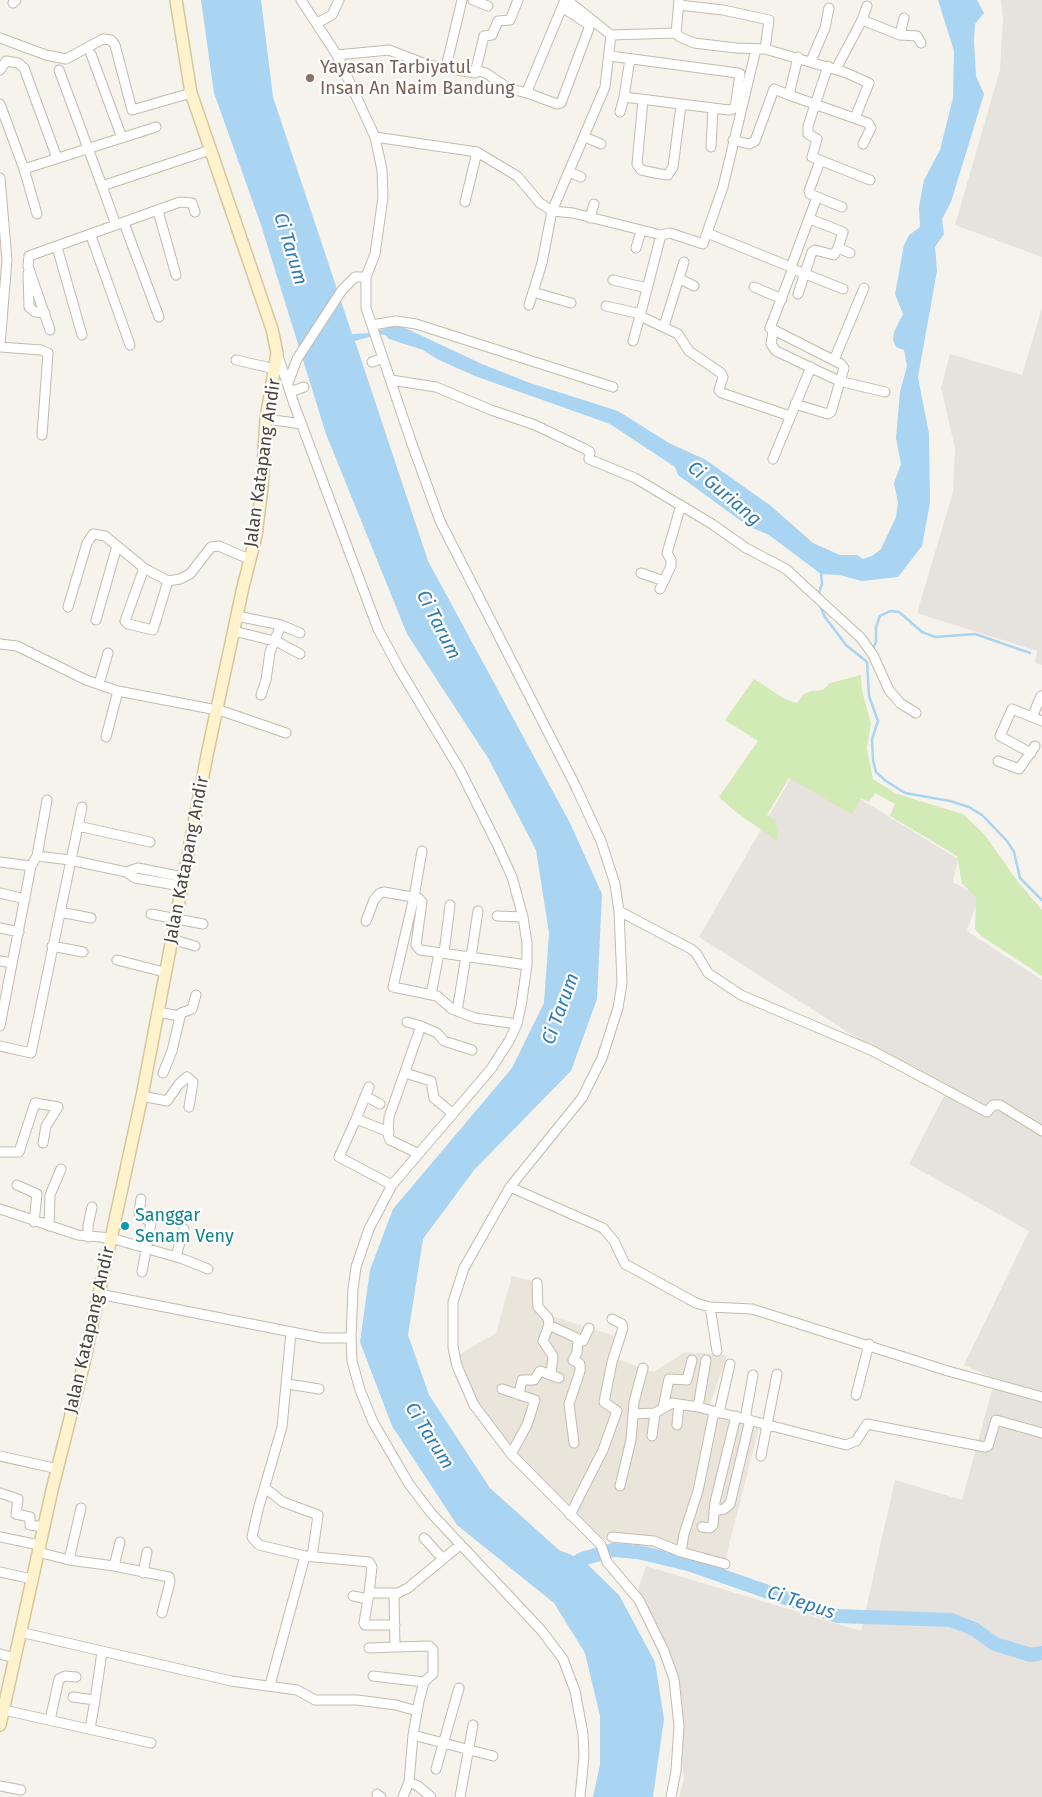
<!DOCTYPE html>
<style>
body{margin:0}
canvas{display:block;background:#f6f3ec}
</style>
<canvas width="1042" height="1797"></canvas>
<script>
const context = document.querySelector('canvas').getContext('2d');
context.lineJoin = 'round';
function fill(path, color) {
  context.fillStyle = color;
  context.fill(path, 'evenodd');
}
function toPath(rows) {
  const path = new Path2D();
  for (const r of rows) {
    path.moveTo(r[0], r[1]);
    for (let i = 2; i < r.length; i += 2) path.lineTo(r[i], r[i + 1]);
  }
  return path;
}
function strokePath(path, color, width, dash) {
  context.strokeStyle = color;
  context.lineWidth = width;
  context.lineCap = dash ? 'butt' : 'round';
  context.setLineDash(dash || []);
  context.stroke(path);
}
function drawText(font, color, halo, rows, align = 'center') {
  context.font = font + ' "Fira Sans",sans-serif';
  context.lineWidth = 4.5;
  context.setLineDash([]);
  context.textBaseline = 'middle';
  context.strokeStyle = halo;
  context.fillStyle = color;
  for (const [text, x, y, turn = 0] of rows) {
    context.save();
    context.translate(x, y);
    context.rotate((+turn || 0) * Math.PI / 180);
    context.textAlign = isNaN(turn) ? turn : align;
    if (halo) context.strokeText(text, 0, 0);
    context.fillText(text, 0, 0);
    context.restore();
  }
}
fill(toPath([
 [512,1276,533,1281,545,1314,615,1336,611,1357,654,1372,685,1352,727,1355,707,1413,759,1427,723,1569,588,1535,472,1411,450,1360,496,1333]
]), '#eae5da');
fill(toPath([
 [1001,0,1042,0,1042,257,955,225,1000,70,1003,19],
 [1042,308,1042,665,1035,663,1037,651,917,613,953,492,955,448,941,388,950,354,1022,375],
 [800,762,958,859,953,882,979,896,967,931,1042,980,1042,1797,679,1797,684,1779,675,1696,636,1596,646,1566,861,1631,895,1480,962,1500,995,1379,964,1365,1029,1231,909,1164,945,1094,699,937]
]), '#e6e2dd');
fill(toPath([
 [861,675,862,691,871,723,867,748,873,779,897,794,963,814,984,834,1018,882,1042,910,1042,976,981,936,975,929,976,897,962,884,957,856,890,816,895,804,875,793,869,802,861,798,852,814,789,778,767,815,775,821,779,842,736,812,719,797,758,741,725,720,754,679,785,699,797,703,804,694,811,691,823,690,830,683]
]), '#d2eab5');
fill(toPath([
 [201,0,261,0,273,97,352,334,372,333,388,327,403,327,482,364,530,383,618,411,669,443,706,460,771,506,813,543,840,555,857,555,863,559,872,556,881,549,896,517,898,503,894,483,901,464,896,438,900,392,907,366,904,350,896,347,893,340,894,332,903,314,895,294,904,245,909,235,920,227,919,207,924,180,940,150,953,98,954,51,938,0,977,0,984,13,975,24,974,41,976,76,984,94,951,202,942,219,944,234,935,247,937,271,918,377,929,434,930,503,922,546,898,577,862,581,839,575,821,574,769,535,748,526,678,475,675,467,610,424,475,376,437,359,423,350,389,339,385,335,379,334,355,341,428,561,570,823,602,894,597,999,571,1071,474,1170,423,1239,408,1335,429,1395,490,1488,559,1550,582,1559,619,1595,655,1662,664,1719,653,1797,593,1797,600,1765,600,1716,585,1653,554,1603,457,1525,392,1426,360,1342,370,1270,393,1209,512,1068,544,1003,549,933,536,850,488,758,407,634,326,434,261,225,214,93]
]), '#a9d4f2');
strokePath(toPath([
 [818,596,822,584,821,572],
 [820,606,825,617,846,645,867,662,869,696,878,721,872,739,873,760,876,772,886,781,905,793,950,801,969,807,982,815,1007,841,1014,852,1020,878,1042,900],
 [872,650,876,642,876,627,880,616,890,611,899,612,922,632,935,637,975,634,1030,653]
]), '#a9d4f2', 2.5);
strokePath(toPath([
 [567,1570,582,1559,613,1550,638,1552,688,1564,837,1616,951,1620,974,1629,995,1644,1031,1655,1042,1653]
]), '#a9d4f2', 14);
const street = toPath([
 [301,0,337,55,375,137,382,170,383,197,375,254,366,277,366,308,412,444,440,521,575,785,601,841,615,884,619,911,622,983,618,1008,602,1058,582,1098,510,1187,464,1268,453,1302,453,1347,457,1366,474,1405,511,1454,601,1545,607,1562,639,1600,664,1651,674,1679,679,1726,676,1771,671,1797],
 [473,0,488,6],
 [567,0,611,35,676,33,680,37,694,43,736,48,765,49,844,72,869,83,855,118],
 [13,3,16,0],
 [679,5,723,10,769,20,765,49],
 [562,7,589,25,589,28,561,103,557,104,530,94,528,89,565,0],
 [862,20,867,6],
 [317,23,332,15,339,0],
 [676,33,679,1],
 [900,35,904,18],
 [0,38,46,55,66,59,103,39,111,40,115,45,132,110,191,93],
 [91,54,122,138],
 [337,55,389,50,428,65,475,73,484,36,492,35,498,21,510,20,518,0],
 [610,56,738,73,740,74,735,108,729,110,713,108],
 [798,57,789,95,868,123,871,128,863,144],
 [630,59,624,97,713,108,711,147],
 [811,61,825,28,829,8],
 [828,66,808,126,808,134,817,139,812,157,870,180],
 [446,67,462,0],
 [836,69,862,20,900,35,917,36,921,43],
 [0,70,6,61,18,63,24,68,57,158],
 [59,70,102,186,210,150],
 [475,70,486,73,508,88,530,94],
 [643,100,637,164,641,170,660,174,668,175,673,167,681,105],
 [0,104,24,169,37,214],
 [620,112,624,97],
 [375,137,477,152,517,176,540,203,552,211,573,213,661,235,670,233,703,244,723,187,756,49],
 [585,137,601,144],
 [733,140,749,144,755,141,774,89,789,95],
 [820,161,809,191,810,194,842,207],
 [24,169,156,127],
 [569,172,581,177],
 [0,178,7,260,0,345],
 [102,186,116,225],
 [465,202,477,152],
 [158,211,176,275],
 [590,218,594,204],
 [810,219,843,232,838,248,850,253],
 [124,223,159,317],
 [707,233,793,268,770,328,841,364,844,368,831,412,828,414,795,404],
 [661,235,640,316,678,334,689,351,721,373,723,377,719,390,722,393,790,416],
 [91,236,130,345],
 [57,247,82,335],
 [636,248,641,231],
 [791,267,817,197],
 [798,271,843,289],
 [28,273,29,307,35,312,45,313],
 [680,279,694,286],
 [613,280,647,288],
 [754,287,782,299],
 [533,292,571,303],
 [798,294,812,252,815,250,834,255,838,248],
 [529,305,542,263,552,211,605,87,611,35],
 [606,306,641,314],
 [372,325,396,321,416,324,613,387],
 [664,326,684,262],
 [50,330,28,266,29,256,180,202,192,203,195,212],
 [773,331,771,344,776,351,839,381,885,392],
 [633,341,640,316],
 [0,347,41,350,48,353,42,435],
 [277,353,294,404,378,629,400,670,460,770,497,844,512,877,523,917,527,943,527,965,521,1006,517,1024,509,1041,491,1069,392,1185,369,1229,356,1267,353,1289,351,1338,352,1361,360,1390,373,1422,409,1484,431,1513,541,1630,563,1659,575,1691,583,1734,584,1756,580,1797],
 [236,360,275,369],
 [834,360,864,288],
 [372,362,383,358],
 [391,380,436,387,491,410,535,425,583,448,590,452,589,459,635,478,712,524,746,548,786,569,861,638,873,655,889,690,900,703,916,713],
 [288,383,297,359,342,290,355,277,366,277],
 [290,392,304,387],
 [266,419,302,424],
 [773,459,811,367],
 [144,568,125,621,128,624,153,630,168,581],
 [641,573,664,581],
 [660,589,671,566,671,560,667,553,681,505],
 [68,607,87,543,93,534,105,536,144,568,168,581,180,579,190,574,211,547,219,546,249,559],
 [237,616,281,625,270,652,266,680,261,695],
 [96,620,117,546],
 [281,625,300,633],
 [234,631,278,642,300,654],
 [0,644,17,646,86,680,118,691,222,711,286,733],
 [99,684,108,653],
 [1032,717,1041,696],
 [106,737,118,691],
 [1031,753,1000,736,1012,709,1042,721],
 [998,761,1019,769,1035,746],
 [78,826,150,842],
 [422,851,414,897,393,987,437,996,452,1009,475,1018,517,1024],
 [37,856,70,860,126,872,135,878,181,886],
 [0,862,31,866],
 [126,872,138,868,183,877],
 [0,893,25,899],
 [619,911,691,949,696,953,708,973,741,995,873,1051,987,1112,993,1105,1000,1105,1042,1131],
 [60,912,91,918],
 [151,914,203,924],
 [497,916,523,917],
 [366,921,374,900,380,893,384,892,418,898,422,902,416,945,420,950,527,965],
 [0,928,19,932],
 [171,939,195,946],
 [52,946,83,952],
 [444,953,450,905],
 [471,957,478,911],
 [117,960,164,972],
 [0,961,12,963],
 [431,995,439,953],
 [457,1011,466,956],
 [157,1012,180,1016],
 [407,1022,421,1026,389,1117,388,1135,390,1140,417,1153],
 [0,1026,31,866,37,856,47,800],
 [421,1026,437,1033,444,1041,472,1050],
 [0,1046,31,1053,82,807],
 [163,1073,172,1051,181,1013,192,1009,196,995],
 [405,1073,431,1081,434,1098,452,1113],
 [369,1087,356,1119,389,1132],
 [142,1096,167,1101,179,1084,187,1077,193,1082,189,1107],
 [365,1096,380,1104],
 [356,1119,339,1157,392,1185],
 [0,1152,19,1152,35,1103,58,1107,46,1126,43,1143],
 [17,1185,37,1194,34,1222],
 [510,1187,603,1228,614,1241,625,1264,696,1303,710,1307,752,1309,948,1371,1042,1397],
 [141,1199,139,1213,151,1223,142,1272],
 [0,1209,78,1235,111,1238,183,1259,208,1269],
 [49,1226,50,1195,61,1169],
 [88,1237,88,1226,92,1207],
 [176,1256,184,1229],
 [537,1283,538,1307,548,1318,549,1325],
 [99,1294,322,1338,351,1338],
 [710,1307,717,1351],
 [291,1332,282,1427,258,1510,252,1537,259,1545,305,1556,369,1562,372,1567,369,1593],
 [551,1374,553,1356,543,1341,549,1325,583,1341,589,1328],
 [288,1384,319,1389],
 [502,1389,535,1400,527,1425,511,1454],
 [519,1394,522,1380,534,1380,540,1371,559,1378],
 [856,1395,869,1344],
 [698,1407,706,1360],
 [663,1408,669,1379,687,1380,692,1360],
 [719,1413,730,1364],
 [633,1414,655,1413],
 [745,1419,753,1375],
 [677,1425,679,1404],
 [652,1436,655,1413,672,1403,698,1407,846,1445,856,1441,867,1424,985,1447,988,1446,996,1420,1042,1433],
 [574,1443,569,1404,580,1371,580,1364,573,1360,577,1353,578,1341],
 [0,1456,58,1469],
 [761,1456,777,1374],
 [620,1486,631,1440,634,1402,643,1368],
 [265,1488,283,1502,318,1515,312,1557],
 [0,1493,18,1499,16,1514,30,1517,30,1525,44,1527],
 [714,1511,724,1509,730,1504,750,1420],
 [570,1515,603,1450,617,1411,604,1402,612,1362,623,1328,622,1324,612,1319],
 [702,1527,710,1528,713,1525,715,1502,736,1416],
 [0,1537,39,1545],
 [612,1537,654,1541,681,1552,725,1564],
 [424,1538,443,1559],
 [38,1552,69,1560,114,1566,120,1542],
 [681,1552,684,1534,698,1491,714,1412],
 [69,1560,81,1508],
 [114,1566,169,1577,170,1582,162,1613],
 [0,1572,32,1579],
 [143,1573,147,1552],
 [353,1596,368,1599],
 [395,1625,365,1625,364,1623,369,1593,395,1593],
 [20,1632,231,1681,297,1690,315,1700,357,1700,396,1705,417,1711],
 [369,1648,395,1647],
 [0,1654,15,1658],
 [373,1676,424,1682],
 [270,1685,305,1556],
 [73,1697,95,1700,90,1729],
 [95,1700,102,1652],
 [4,1710,151,1743],
 [50,1720,59,1679,65,1676,76,1677],
 [413,1735,493,1756],
 [436,1769,459,1688],
 [409,1782,418,1786,431,1797],
 [0,1786,21,1790],
 [377,1794,381,1797],
 [403,1797,409,1782,413,1735,419,1701,424,1682,433,1674,433,1650,429,1646,395,1647,394,1595,408,1588,460,1545],
 [460,1797,473,1725]
]);
const secondary = toPath([
 [0,1725,52,1490,83,1367,142,1096,207,755,243,587,256,536,262,487,266,419,277,353,272,329,191,93,176,0]
]);
strokePath(street, '#c2bbae', 11);
strokePath(secondary, '#d6c79b', 14);
strokePath(street, '#fff', 9);
strokePath(secondary, '#fff3cd', 11);
for (const [x, y, r, color] of [
 [310,78,5,"#8d6e63"],
 [125,1226,5,"#0f9aa8"]
]) {
  const dot = new Path2D();
  dot.arc(x, y, r, 0, 2 * Math.PI);
  context.fillStyle = color;
  context.fill(dot);
  strokePath(dot, '#fff', 2);
}
drawText('18px', '#785e54', '#fff', [
 ["Yayasan Tarbiyatul",320,68],
 ["Insan An Naim Bandung",320,89]
], 'left');
drawText('18px', '#4b4439', '#fff', [
 ["Jalan Katapang Andir",263,463,-82],
 ["Jalan Katapang Andir",187,860,-79],
 ["Jalan Katapang Andir",90,1330,-77]
]);
drawText('18px', '#0d838f', '#fff', [
 ["Sanggar",135,1216],
 ["Senam Veny",135,1237]
], 'left');
drawText('italic 19px', '#2e7ab2', '#fff', [
 ["Ci Tarum",290,249,73],
 ["Ci Guriang",724,494,40],
 ["Ci Tarum",438,625,63],
 ["Ci Tarum",561,1009,-70],
 ["Ci Tarum",429,1436,58],
 ["Ci Tepus",801,1603,18]
]);
</script>
